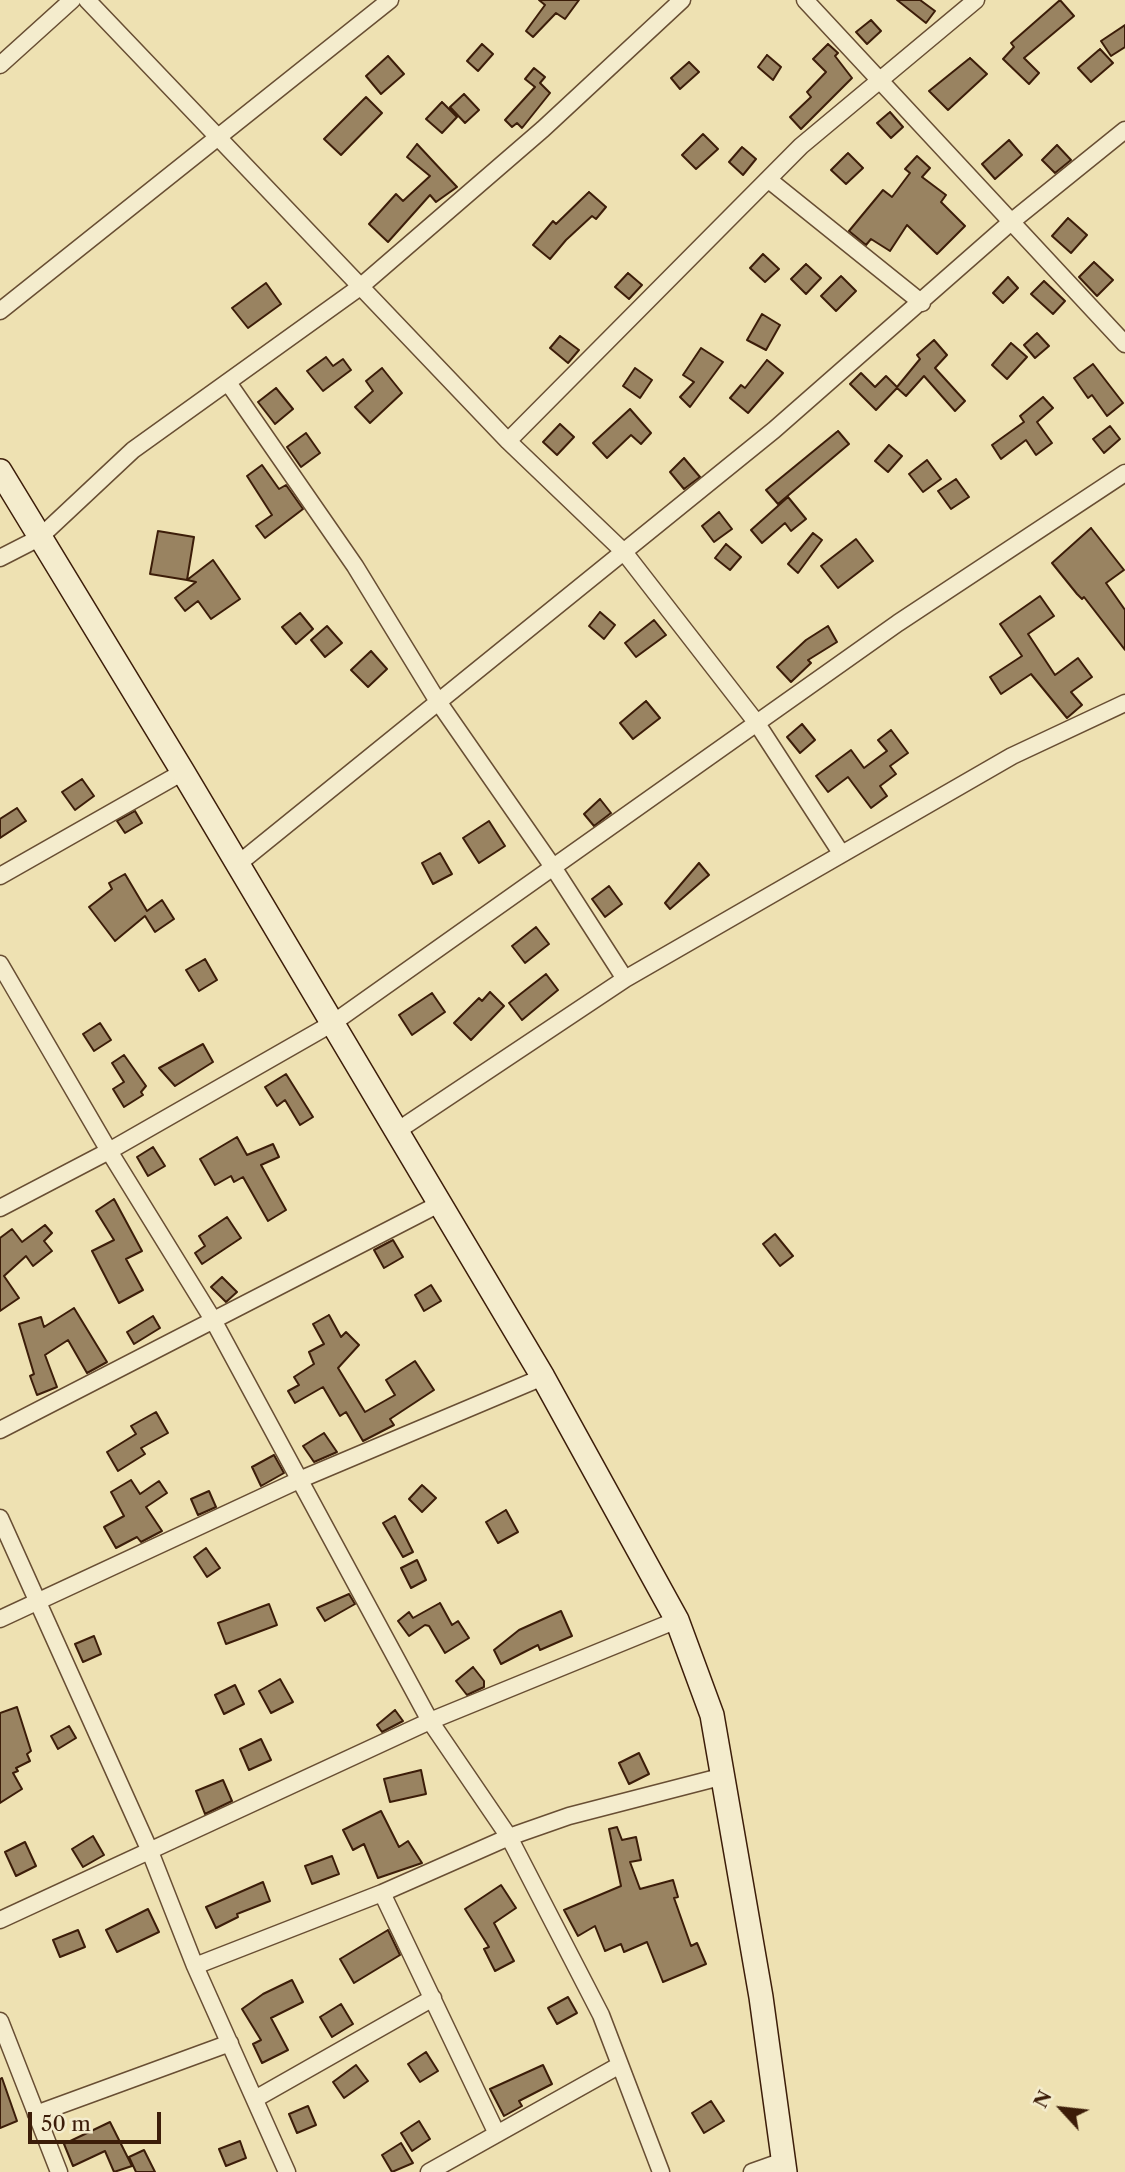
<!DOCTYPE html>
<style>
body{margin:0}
#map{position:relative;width:1125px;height:2172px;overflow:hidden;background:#eee1b2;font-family:"Libre Caslon Text",serif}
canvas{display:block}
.north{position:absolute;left:1027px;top:2074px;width:70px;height:70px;-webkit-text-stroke:5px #f4eccd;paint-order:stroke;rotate:297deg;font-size:19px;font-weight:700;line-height:28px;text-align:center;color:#3c1d09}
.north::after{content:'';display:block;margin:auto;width:24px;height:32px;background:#3c1d09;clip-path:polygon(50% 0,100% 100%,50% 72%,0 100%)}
.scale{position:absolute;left:28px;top:2112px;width:133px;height:32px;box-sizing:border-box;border:4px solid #3c1d09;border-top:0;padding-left:9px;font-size:21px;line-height:24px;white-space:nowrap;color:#3c1d09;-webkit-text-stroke:5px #f4eccd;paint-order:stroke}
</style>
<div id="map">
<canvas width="1125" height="2172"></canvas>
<div class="north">N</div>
<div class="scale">50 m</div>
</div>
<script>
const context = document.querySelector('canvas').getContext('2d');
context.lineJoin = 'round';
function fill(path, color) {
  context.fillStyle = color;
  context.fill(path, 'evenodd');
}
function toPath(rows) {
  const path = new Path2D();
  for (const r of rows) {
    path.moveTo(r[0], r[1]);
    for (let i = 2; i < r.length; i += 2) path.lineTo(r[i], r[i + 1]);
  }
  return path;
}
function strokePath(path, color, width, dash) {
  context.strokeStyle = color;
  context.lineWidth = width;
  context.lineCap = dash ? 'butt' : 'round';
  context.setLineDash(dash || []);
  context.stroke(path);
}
const building = toPath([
 [539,0,579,0,565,19,556,13,533,37,526,31,545,5,539,0],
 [897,0,920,0,935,11,926,23,897,0],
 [1060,0,1074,16,1024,58,1039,73,1029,84,1003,59,1014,47,1011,43,1060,0],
 [871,20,881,31,867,44,856,32,871,20],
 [1125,25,1125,47,1111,56,1101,41,1125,25],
 [482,44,493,54,478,71,467,61,482,44],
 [828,44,838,53,835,56,852,78,801,129,790,117,811,97,807,92,826,72,813,59,828,44],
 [1100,49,1113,63,1091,82,1078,68,1100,49],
 [767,55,781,67,773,80,758,67,767,55],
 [388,56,404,74,381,94,366,76,388,56],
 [970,58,987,74,948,110,929,91,970,58],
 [689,62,699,72,680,89,671,78,689,62],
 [534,68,545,77,540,83,550,93,522,128,517,123,512,127,505,120,535,87,525,79,534,68],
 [464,94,479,110,465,123,450,107,464,94],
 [366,97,382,113,341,155,324,139,366,97],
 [442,102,457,117,442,133,426,119,442,102],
 [890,112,903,127,891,138,877,123,890,112],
 [703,134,718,149,696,169,682,155,703,134],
 [1009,140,1022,155,995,179,982,164,1009,140],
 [417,144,457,187,436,202,430,195,388,242,369,224,396,194,403,201,430,176,407,157,417,144],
 [1057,145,1071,160,1055,173,1042,160,1057,145],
 [742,147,756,159,743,175,729,162,742,147],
 [848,153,863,168,846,184,831,170,848,153],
 [917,156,930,168,922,177,946,195,941,202,965,226,937,254,907,225,890,251,871,239,866,245,849,231,883,190,892,197,910,173,905,169,917,156],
 [589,192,606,207,596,219,592,216,566,240,550,259,533,245,553,221,556,224,589,192],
 [1068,218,1087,235,1071,253,1052,236,1068,218],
 [763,254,779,269,765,282,750,268,763,254],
 [1094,262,1113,280,1097,296,1079,277,1094,262],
 [806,264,821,278,806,294,791,279,806,264],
 [628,273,642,285,629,299,615,287,628,273],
 [841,276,856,291,836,311,821,296,841,276],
 [1008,277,1018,288,1003,303,993,293,1008,277],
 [1044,281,1065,301,1053,314,1031,294,1044,281],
 [266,283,281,304,248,328,232,308,266,283],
 [762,314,780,325,766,350,747,340,762,314],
 [1037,333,1049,346,1035,358,1024,345,1037,333],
 [560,336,579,350,568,363,550,348,560,336],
 [934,340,947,355,935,368,965,401,955,411,924,376,906,396,897,388,876,410,850,384,861,373,875,387,886,376,897,387,920,359,917,355,934,340],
 [1011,343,1027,357,1007,379,992,365,1011,343],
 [701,348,723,362,690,407,680,397,694,382,683,375,701,348],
 [326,357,333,366,343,359,351,370,323,391,307,371,326,357],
 [767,360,783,373,748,413,730,398,741,385,745,388,767,360],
 [1093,364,1123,403,1107,416,1092,395,1088,398,1074,378,1093,364],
 [382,368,402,393,370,423,355,407,373,391,366,381,382,368],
 [635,368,652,380,640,398,623,386,635,368],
 [276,388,293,409,275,424,258,402,276,388],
 [1043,397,1053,408,1037,422,1052,443,1036,455,1026,440,1001,459,992,445,1024,422,1020,416,1043,397],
 [630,409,651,433,641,444,631,435,607,458,593,443,630,409],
 [560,424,574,437,557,455,543,442,560,424],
 [1110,426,1120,439,1104,453,1093,439,1110,426],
 [838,431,849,444,778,504,766,490,838,431],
 [306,433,320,453,301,467,287,447,306,433],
 [889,445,902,456,888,472,875,461,889,445],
 [684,458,700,477,684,489,670,472,684,458],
 [927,460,941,479,923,492,909,474,927,460],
 [262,465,279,489,286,485,303,509,265,538,256,526,272,515,247,476,262,465],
 [956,479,969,497,951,509,938,491,956,479],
 [788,497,806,519,791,531,785,523,762,543,751,530,788,497],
 [719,512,732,529,714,542,702,526,719,512],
 [1091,528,1124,570,1106,583,1125,610,1125,650,1084,597,1082,599,1077,594,1052,563,1091,528],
 [158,531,194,537,187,580,150,574,158,531],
 [813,533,822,540,798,573,788,564,813,533],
 [856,539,873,561,838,588,821,566,856,539],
 [726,544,741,557,730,570,715,558,726,544],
 [213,560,240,599,211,619,198,601,185,611,175,598,196,582,187,580,213,560],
 [1040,596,1054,616,1028,634,1055,675,1078,658,1092,677,1071,692,1082,705,1067,718,1031,674,1001,694,990,677,1022,656,1000,624,1040,596],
 [600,612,615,625,604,639,589,626,600,612],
 [300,613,313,629,296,644,282,627,300,613],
 [654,620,666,635,636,657,625,643,654,620],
 [327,626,342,643,325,657,311,640,327,626],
 [828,626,837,642,808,660,811,663,791,682,777,667,806,640,828,626],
 [371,651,387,669,368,687,351,670,371,651],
 [646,701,660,718,633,739,620,723,646,701],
 [802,724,815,740,800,753,787,737,802,724],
 [891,730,908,753,890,766,896,774,880,786,887,796,871,808,848,777,828,792,816,776,851,750,864,768,887,751,878,740,891,730],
 [82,779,94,796,75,810,62,792,82,779],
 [600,799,611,813,594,826,584,814,600,799],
 [17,808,26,821,0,838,0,819,17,808],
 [135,811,142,823,125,833,117,821,135,811],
 [489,821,505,846,479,863,463,838,489,821],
 [440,853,452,874,433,884,422,863,440,853],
 [699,863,709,875,670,909,665,903,699,863],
 [125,874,147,911,162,900,174,919,155,932,145,916,115,941,89,907,112,889,109,883,125,874],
 [609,886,622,904,605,917,592,899,609,886],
 [536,927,549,944,525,963,512,946,536,927],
 [205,959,217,980,199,991,186,970,205,959],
 [546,974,558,990,522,1020,509,1003,546,974],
 [490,992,504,1006,471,1040,454,1023,479,998,482,1001,490,992],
 [432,993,445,1012,412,1035,399,1015,432,993],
 [100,1023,111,1040,94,1051,83,1034,100,1023],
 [203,1044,213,1062,175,1086,159,1068,203,1044],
 [124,1055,146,1086,141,1092,143,1095,124,1107,113,1089,124,1082,112,1063,124,1055],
 [286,1074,313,1117,300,1125,285,1100,277,1106,265,1087,286,1074],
 [237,1137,247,1155,273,1144,279,1157,261,1165,286,1210,268,1221,243,1177,234,1182,231,1176,215,1185,200,1159,237,1137],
 [153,1147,165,1166,148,1176,137,1157,153,1147],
 [114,1199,142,1251,126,1259,143,1290,119,1303,92,1251,114,1240,96,1211,114,1199],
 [227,1217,241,1238,202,1264,195,1253,205,1246,199,1236,227,1217],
 [45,1225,52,1233,44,1241,52,1251,33,1266,26,1256,4,1276,19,1298,0,1311,0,1238,12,1229,22,1242,45,1225],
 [775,1234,793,1256,780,1266,763,1244,775,1234],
 [393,1240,403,1257,384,1268,374,1250,393,1240],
 [222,1277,237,1292,226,1302,211,1287,222,1277],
 [431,1285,441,1301,424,1311,415,1295,431,1285],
 [74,1308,107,1362,87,1373,68,1340,45,1355,57,1387,37,1395,30,1376,34,1374,19,1324,41,1317,44,1327,74,1308],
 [329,1315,341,1337,346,1332,359,1345,338,1368,365,1412,395,1395,386,1380,415,1361,434,1390,390,1419,394,1425,363,1441,346,1412,340,1416,323,1387,295,1403,288,1391,299,1385,294,1377,314,1364,309,1352,324,1344,313,1324,329,1315],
 [153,1316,160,1328,134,1344,127,1332,153,1316],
 [156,1412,168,1433,141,1448,145,1454,118,1471,107,1452,136,1434,131,1426,156,1412],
 [324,1433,337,1452,314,1462,303,1446,324,1433],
 [274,1455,284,1473,261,1486,252,1467,274,1455],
 [131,1480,140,1494,159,1481,167,1493,146,1507,162,1531,141,1542,137,1537,116,1548,104,1527,124,1516,111,1492,131,1480],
 [422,1485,436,1498,422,1512,409,1499,422,1485],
 [209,1491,216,1507,198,1515,191,1499,209,1491],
 [506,1510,518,1532,498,1543,486,1522,506,1510],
 [395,1516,413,1552,403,1557,383,1523,395,1516],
 [206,1548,220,1568,207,1577,194,1557,206,1548],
 [417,1560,426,1580,411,1588,401,1568,417,1560],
 [349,1594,355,1604,325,1621,317,1608,349,1594],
 [440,1603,452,1625,458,1621,469,1638,445,1653,429,1626,425,1625,409,1636,398,1621,409,1612,413,1618,440,1603],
 [269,1604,277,1625,226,1644,218,1623,269,1604],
 [561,1611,572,1636,540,1650,538,1645,501,1664,494,1650,519,1630,561,1611],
 [94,1636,101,1654,83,1662,75,1644,94,1636],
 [473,1667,484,1681,484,1687,467,1695,456,1681,473,1667],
 [280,1679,293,1702,271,1713,259,1691,280,1679],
 [235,1685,244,1704,224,1714,215,1695,235,1685],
 [17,1707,31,1751,27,1754,30,1761,16,1768,18,1771,13,1773,22,1789,0,1803,0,1713,17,1707],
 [395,1710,403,1721,382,1732,377,1725,395,1710],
 [69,1726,76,1738,58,1749,51,1736,69,1726],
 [261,1739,271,1760,249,1770,240,1749,261,1739],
 [639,1753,649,1774,629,1784,619,1763,639,1753],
 [421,1770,426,1794,390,1802,384,1779,421,1770],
 [223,1780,232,1801,205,1814,196,1791,223,1780],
 [381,1811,399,1847,408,1841,422,1863,378,1878,364,1844,353,1850,343,1830,381,1811],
 [617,1827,622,1840,636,1837,641,1860,630,1862,640,1889,673,1880,678,1897,674,1898,691,1946,697,1943,706,1964,663,1982,647,1942,624,1952,621,1944,605,1951,595,1926,578,1936,564,1910,621,1886,609,1829,617,1827],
 [93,1836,104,1855,83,1867,72,1849,93,1836],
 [25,1842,36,1866,16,1876,5,1852,25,1842],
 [332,1856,339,1874,312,1884,305,1866,332,1856],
 [263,1882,270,1901,237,1914,238,1917,216,1928,206,1907,263,1882],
 [501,1885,516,1908,494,1923,514,1961,495,1971,484,1949,489,1947,465,1909,501,1885],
 [148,1909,159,1932,117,1952,106,1930,148,1909],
 [78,1930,85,1947,60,1957,53,1940,78,1930],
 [388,1930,400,1955,354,1983,340,1959,388,1930],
 [292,1980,303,2002,271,2018,288,2050,262,2063,253,2044,261,2040,242,2009,263,1994,292,1980],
 [568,1997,577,2013,557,2024,548,2008,568,1997],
 [341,2004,353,2024,332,2037,320,2017,341,2004],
 [426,2052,438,2071,420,2082,408,2064,426,2052],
 [356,2065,368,2081,344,2098,333,2082,356,2065],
 [543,2065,552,2084,519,2101,522,2106,504,2116,490,2089,543,2065],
 [2,2078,17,2121,0,2128,0,2079,2,2078],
 [711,2101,724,2121,704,2133,692,2113,711,2101],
 [308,2106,316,2125,297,2133,289,2114,308,2106],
 [419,2121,430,2139,412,2151,401,2133,419,2121],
 [110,2122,132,2166,114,2172,105,2151,73,2166,64,2144,110,2122],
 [240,2141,246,2158,226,2166,219,2149,240,2141],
 [401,2143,413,2163,392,2172,382,2155,401,2143],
 [144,2150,155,2172,136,2172,129,2157,144,2150]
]);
fill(building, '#998361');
strokePath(building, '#3c1d09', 2);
const street = toPath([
 [87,0,508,441,624,552,756,722,841,853],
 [805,0,1125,344],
 [0,65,72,0],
 [769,180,922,303],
 [0,311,390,0],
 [229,384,355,566,437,700,553,867,625,979],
 [508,441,801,146,976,0],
 [0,558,39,538,133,450,360,287,543,129,682,0],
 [238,864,774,430,1011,222,1125,130],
 [0,876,183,772],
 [0,964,109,1151,212,1318,430,1721,509,1837,601,2015,661,2172],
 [397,1131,625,979,1012,756,1125,703],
 [0,1208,109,1151,333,1023,898,623,1125,473],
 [0,1430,441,1203],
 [0,1518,149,1849,195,1966,287,2172],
 [0,1619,299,1480,543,1377],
 [382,1893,497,2134],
 [0,1920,430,1721,677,1620],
 [195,1966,382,1893,509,1837,569,1816,724,1776],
 [0,2021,59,2172],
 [255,2099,433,1998],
 [36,2114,230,2043],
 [429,2172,620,2065],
 [752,2172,783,2161]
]);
const secondary = toPath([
 [0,471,183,772,543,1377,677,1620,712,1715,761,1997,785,2172]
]);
strokePath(street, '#684e33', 19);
strokePath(secondary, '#3c1d09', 26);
strokePath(street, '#f4eccd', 16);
strokePath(secondary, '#f4eccd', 23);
</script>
